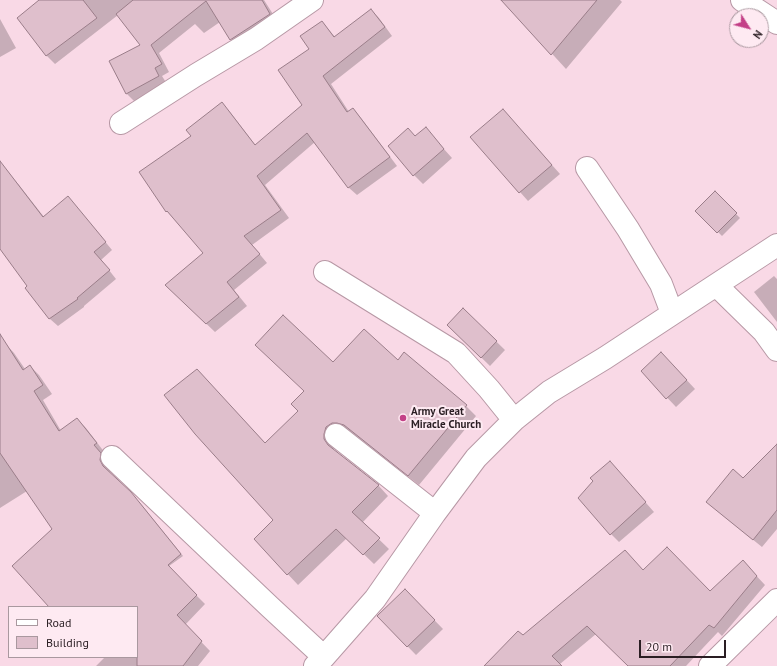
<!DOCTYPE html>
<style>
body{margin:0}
#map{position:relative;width:777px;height:666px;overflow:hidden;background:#f9d9e6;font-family:"PT Sans",sans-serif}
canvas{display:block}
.legend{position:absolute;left:8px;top:606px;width:130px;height:52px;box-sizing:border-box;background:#feeaf2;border:1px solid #a9989f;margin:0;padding:5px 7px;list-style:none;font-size:12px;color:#2a1e23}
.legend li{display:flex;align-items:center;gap:8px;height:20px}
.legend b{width:20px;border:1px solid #a9989f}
.north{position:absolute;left:729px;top:8px;width:40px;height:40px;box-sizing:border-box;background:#feeaf2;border:1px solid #a9989f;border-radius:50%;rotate:126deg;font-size:11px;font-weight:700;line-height:16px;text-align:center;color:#2a1e23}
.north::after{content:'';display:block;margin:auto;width:14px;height:18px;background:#c34087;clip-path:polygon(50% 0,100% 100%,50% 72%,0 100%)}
.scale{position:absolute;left:639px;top:640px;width:87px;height:18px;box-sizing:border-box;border:2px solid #2a1e23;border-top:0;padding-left:5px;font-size:12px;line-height:14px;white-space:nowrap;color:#2a1e23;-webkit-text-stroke:3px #feeaf2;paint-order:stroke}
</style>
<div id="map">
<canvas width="777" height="666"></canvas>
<ul class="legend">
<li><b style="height:5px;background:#fff"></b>Road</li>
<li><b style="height:11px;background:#dfbfcc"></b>Building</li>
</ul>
<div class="north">N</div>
<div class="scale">20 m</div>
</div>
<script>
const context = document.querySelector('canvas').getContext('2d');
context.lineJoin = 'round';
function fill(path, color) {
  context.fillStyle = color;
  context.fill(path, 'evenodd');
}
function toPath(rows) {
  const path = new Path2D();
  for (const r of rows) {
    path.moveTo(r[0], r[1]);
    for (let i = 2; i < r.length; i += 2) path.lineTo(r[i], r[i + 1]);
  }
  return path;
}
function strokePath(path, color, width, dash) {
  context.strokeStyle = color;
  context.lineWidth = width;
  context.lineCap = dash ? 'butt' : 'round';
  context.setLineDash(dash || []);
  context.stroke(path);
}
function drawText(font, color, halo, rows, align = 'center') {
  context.font = font + ' "PT Sans",sans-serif';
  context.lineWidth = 4;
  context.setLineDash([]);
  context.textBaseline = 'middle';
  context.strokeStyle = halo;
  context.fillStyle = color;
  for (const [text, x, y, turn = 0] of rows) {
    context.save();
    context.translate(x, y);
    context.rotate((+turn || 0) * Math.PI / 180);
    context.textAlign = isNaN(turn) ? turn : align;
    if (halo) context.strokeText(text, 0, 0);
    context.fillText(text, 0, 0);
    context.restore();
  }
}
fill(toPath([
 [41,0,264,0,278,22,239,47,231,39,220,22,204,33,195,24,159,53,169,72,162,76,167,84,135,102,127,94,110,62,141,45,118,15,55,64,47,56,18,18],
 [503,0,620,0,622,2,566,69],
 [371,10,379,18,392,36,331,84,349,112,353,109,361,118,397,166,357,195,348,187,315,142,265,185,289,218,252,245,267,263,234,290,247,306,215,332,174,293,205,254,167,211,192,137,222,104,230,112,256,146,303,106,311,50,322,22,335,37],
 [0,19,16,48,0,57],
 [503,110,560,174,528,201,472,138],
 [425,128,452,158,423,184,414,175,415,137],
 [12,177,19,185,44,217,75,205,112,250,101,260,116,279,84,306,84,307,58,326,50,319,27,288,29,286,0,247,0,186],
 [715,193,740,218,722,236,697,211],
 [774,276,777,279,777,322,754,292],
 [463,309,505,350,490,366,448,325],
 [0,338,14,353,25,369,30,366,39,375,52,394,43,400,61,431,77,419,86,428,105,453,109,463,109,470,112,475,140,503,183,556,112,607,55,607,54,529,27,491,0,508],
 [398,362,466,406,476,416,419,485,355,435,348,432,333,444,334,450,378,485,388,496,362,523,389,549,374,564,347,538,298,585,255,539,275,520,197,370,266,444,300,411,333,364],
 [670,362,695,389,676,407,642,371],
 [777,445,777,529,762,547,716,510,707,502,743,479],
 [610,462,654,512,619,542,611,534],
 [751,570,765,585,722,636,718,632,686,666,630,666,596,634,560,664,561,666,488,666,523,637,644,571,710,592],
 [172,571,205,604,185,625,210,651,198,666,96,666,105,657,137,657,137,614],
 [405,590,443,629,416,655,378,616]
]), '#0003');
const building = toPath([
 [39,0,83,0,97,18,46,56,17,18,39,0],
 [133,0,262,0,270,14,230,40,206,1,151,45,162,64,155,68,159,76,126,94,109,61,140,45,116,14,133,0],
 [501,0,597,0,551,55,501,0],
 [371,9,385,27,323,76,347,112,353,108,390,157,348,188,307,133,257,176,281,210,244,236,260,254,227,282,239,297,206,324,165,285,203,253,167,211,166,212,139,172,191,136,186,130,222,102,255,145,302,105,278,70,309,49,300,36,322,21,334,37,371,9],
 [503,109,552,165,519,193,470,137,503,109],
 [426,127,444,149,413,176,388,146,408,128,415,136,426,127],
 [0,161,43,217,68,196,106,242,94,252,110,270,77,298,78,299,49,319,25,288,27,286,0,249,0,161],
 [715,191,737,213,717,233,695,211,715,191],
 [463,308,497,341,481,358,447,325,463,308],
 [283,315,333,362,364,329,398,360,404,352,467,405,408,476,344,425,337,423,332,423,326,427,324,434,324,439,328,445,379,485,352,512,380,538,363,555,336,529,287,575,254,539,273,520,195,434,164,395,197,369,265,443,298,411,291,404,304,391,255,345,283,315],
 [0,334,23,370,30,365,43,385,34,391,59,431,77,418,97,443,94,445,101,453,100,460,103,466,131,492,181,554,168,565,197,595,177,615,202,641,183,666,137,666,137,607,49,607,12,566,52,529,0,453,0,334],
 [661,352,687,380,666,399,641,371,661,352],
 [777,444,777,510,753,540,706,502,733,469,743,478,777,444],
 [610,461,646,502,610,535,578,498,593,481,590,478,610,461],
 [667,547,710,591,743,560,757,576,714,628,709,625,670,666,628,666,587,626,552,656,562,666,484,666,518,631,523,635,625,550,643,570,667,547],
 [405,589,435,620,407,647,377,616,405,589]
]);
fill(building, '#dfbfcc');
strokePath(building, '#9a7d89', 1);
const minor = toPath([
 [742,0,777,23],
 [121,123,196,75,256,39,312,0],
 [587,168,628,229,661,284,672,313],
 [777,245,716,285,764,332,777,350],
 [325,272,456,353,489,389,514,420],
 [336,435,435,513],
 [112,457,270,607,324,657],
 [315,666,324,657,375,599,435,513,476,458,514,420,549,392,605,358,716,285],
 [710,666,777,600]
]);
strokePath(minor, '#b798a5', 24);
strokePath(minor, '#fff', 22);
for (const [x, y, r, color] of [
 [403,418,4,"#c34087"]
]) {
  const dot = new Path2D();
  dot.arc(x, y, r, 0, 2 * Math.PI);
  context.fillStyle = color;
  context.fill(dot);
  strokePath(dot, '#feeaf2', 1.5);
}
drawText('bold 11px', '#2a1e23', '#feeaf2', [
 ["Army Great",411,412],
 ["Miracle Church",411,425]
], 'left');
</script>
